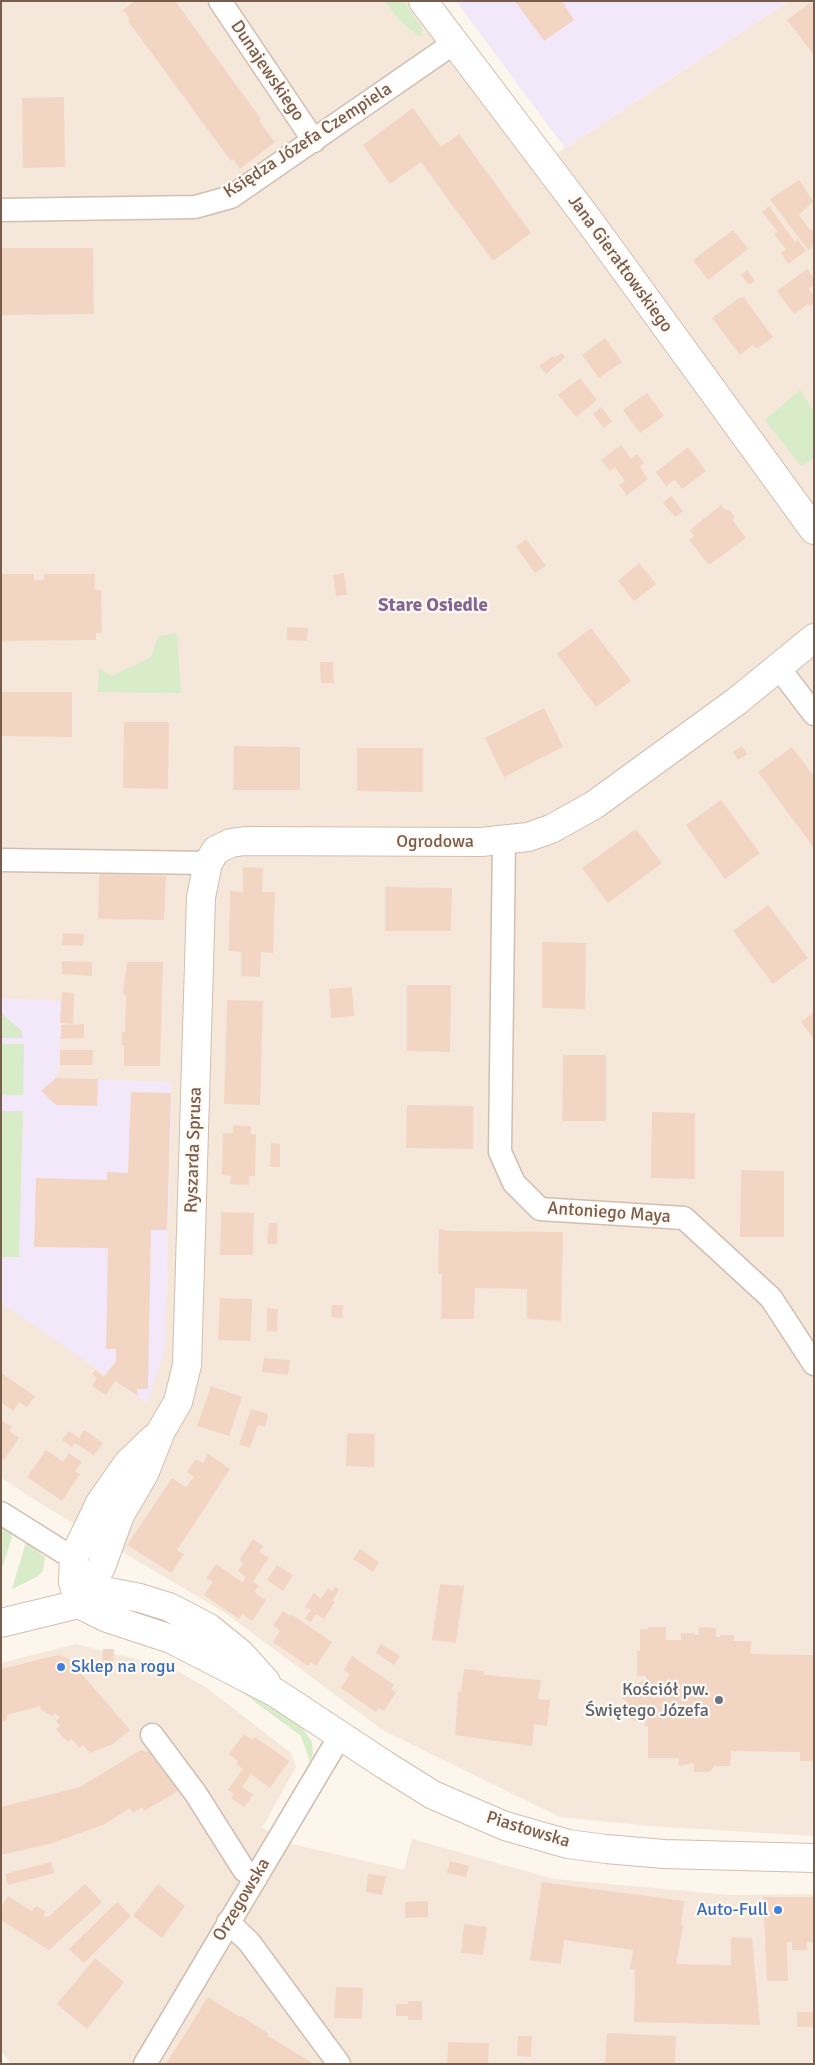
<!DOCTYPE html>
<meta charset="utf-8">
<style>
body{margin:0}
#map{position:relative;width:815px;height:2065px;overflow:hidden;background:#fdf6ec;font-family:Signika,sans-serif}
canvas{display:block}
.frame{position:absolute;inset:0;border:2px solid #7a5c4d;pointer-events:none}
</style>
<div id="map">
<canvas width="815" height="2065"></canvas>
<div class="frame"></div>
</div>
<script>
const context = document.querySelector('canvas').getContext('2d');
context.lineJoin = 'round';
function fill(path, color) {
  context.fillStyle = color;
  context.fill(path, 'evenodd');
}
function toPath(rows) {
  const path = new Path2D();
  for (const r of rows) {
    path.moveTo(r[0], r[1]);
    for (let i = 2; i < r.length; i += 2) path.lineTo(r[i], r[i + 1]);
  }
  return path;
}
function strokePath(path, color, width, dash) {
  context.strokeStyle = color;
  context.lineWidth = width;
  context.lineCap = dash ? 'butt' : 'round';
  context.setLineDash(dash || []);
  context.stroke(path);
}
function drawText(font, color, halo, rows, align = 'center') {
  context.font = font + ' Signika,sans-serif';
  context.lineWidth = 4.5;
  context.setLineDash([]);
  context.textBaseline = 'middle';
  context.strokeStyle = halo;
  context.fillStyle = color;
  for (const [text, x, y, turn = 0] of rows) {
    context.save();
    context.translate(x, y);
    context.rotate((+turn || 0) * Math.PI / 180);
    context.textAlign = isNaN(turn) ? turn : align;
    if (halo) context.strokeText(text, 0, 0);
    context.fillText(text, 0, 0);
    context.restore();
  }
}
fill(toPath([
 [1,1,423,1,544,162,789,1,814,1,814,1836,649,1826,560,1817,384,1731,224,1612,46,1507,1,1478],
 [76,1644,172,1668,207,1688,291,1753,296,1767,262,1828,292,1844,404,1870,412,1839,554,1879,731,1895,814,1894,814,2064,12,2064,1,2052,1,1663]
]), '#f5e8da');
fill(toPath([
 [456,1,789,1,565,148],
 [1,998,61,1001,60,1065,56,1078,172,1082,165,1350,147,1403,1,1303]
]), '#f3e8fa');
fill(toPath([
 [385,1,403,1,421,26,422,36,420,37,400,21],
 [800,390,814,411,814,458,801,466,765,420],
 [177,633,181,693,98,692,99,668,112,676,151,657,158,636],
 [1,1013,22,1031,22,1038,1,1038],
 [1,1044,24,1044,23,1095,1,1095],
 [1,1111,23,1111,19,1257,1,1257],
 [1,1527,11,1533,12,1537,1,1572],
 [26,1542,45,1557,43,1571,37,1577,12,1589],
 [224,1679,301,1726,312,1742,313,1754,310,1762,301,1736]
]), '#d8ecc9');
fill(toPath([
 [135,1,175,1,261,119,259,121,275,142,240,169,233,159,231,161,128,21,130,19,123,10],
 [515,1,562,1,574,20,544,41],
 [811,2,814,6,814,55,787,20],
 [64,97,65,167,23,168,22,98],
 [413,108,441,147,459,134,531,233,493,261,421,162,390,184,363,145],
 [799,180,813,201,799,215,811,231,814,228,814,246,808,250,770,199],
 [769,206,795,242,798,240,806,251,788,264,781,253,786,249,774,234,778,232,762,212],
 [733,230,748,249,708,280,693,260],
 [1,248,93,248,94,314,1,315],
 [807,269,814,278,814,286,809,289,814,296,814,303,810,306,808,304,794,314,777,291],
 [747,270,755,281,749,285,741,275],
 [739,298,744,298,773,337,757,349,753,345,740,355,712,318],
 [605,338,622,362,599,378,582,355],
 [561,353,565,357,546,374,539,366,553,356,554,358],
 [580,378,597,400,576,417,558,395],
 [647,393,664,416,640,433,623,410],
 [601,407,612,421,604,428,593,414],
 [621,445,631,459,637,454,641,459,644,463,640,467,648,479,627,495,619,485,625,481,615,467,610,471,601,460],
 [688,447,706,471,682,489,675,479,666,486,656,472],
 [671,496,683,511,675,517,663,503],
 [721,505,724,509,729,510,734,516,733,521,746,538,709,565,689,540,694,536,690,530],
 [526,539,546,566,535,573,516,547],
 [639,563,656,584,634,601,618,581],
 [344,573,347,595,336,596,333,575],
 [1,574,34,574,34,580,44,580,44,574,95,574,95,590,101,590,102,633,96,633,96,640,1,641],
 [287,627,308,628,307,641,287,640],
 [591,628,631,681,596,707,557,654],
 [320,662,333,662,334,683,321,683],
 [1,692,72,692,72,737,1,736],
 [544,708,563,747,504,777,485,738],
 [124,722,169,722,168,789,123,788],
 [234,746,300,747,300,790,233,790],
 [742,746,747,754,738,760,733,752],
 [792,747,814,777,814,848,758,772],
 [357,748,423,748,423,792,357,791],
 [721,800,760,853,725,879,686,825],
 [636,829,662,863,608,903,582,868],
 [243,867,263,868,262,892,275,892,273,953,261,952,260,977,241,976,241,952,229,951,230,891,243,892],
 [99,874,166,876,164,920,98,919],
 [385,887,452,888,451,931,385,931],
 [768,905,808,958,773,984,733,931],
 [63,933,84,934,83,946,62,945],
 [542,942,586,943,585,1009,542,1008],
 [62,961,92,962,92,976,62,974],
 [127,962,163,962,160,1066,124,1066,124,1045,122,1045,122,1032,125,1032,126,995,123,994],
 [407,985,451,985,450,1052,407,1051],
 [352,987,354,1016,331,1018,329,989],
 [62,992,74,993,73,1024,60,1023],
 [227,1000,263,1001,260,1105,224,1104],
 [814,1012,814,1039,801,1022],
 [84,1024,84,1038,61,1039,61,1025],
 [60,1050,93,1050,92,1065,60,1065],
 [563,1055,606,1055,606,1121,562,1121],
 [56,1078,98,1079,97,1106,56,1105,41,1091],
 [131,1092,171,1093,167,1230,151,1230,148,1389,137,1389,138,1396,115,1381,106,1395,92,1386,97,1378,92,1374,95,1370,104,1377,116,1361,116,1349,106,1349,108,1248,34,1247,36,1178,107,1180,107,1172,128,1173],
 [407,1105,473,1106,473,1149,406,1148],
 [652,1112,695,1113,695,1179,651,1178],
 [233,1125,251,1126,251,1134,256,1134,255,1176,249,1176,249,1185,230,1184,231,1176,222,1175,223,1133,233,1133],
 [271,1143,280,1144,280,1167,270,1167],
 [741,1170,784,1171,784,1237,740,1237],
 [221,1212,254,1213,253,1255,220,1255],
 [269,1223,278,1223,277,1244,267,1244],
 [439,1229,452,1231,563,1232,561,1321,527,1319,527,1289,475,1288,474,1319,441,1319,442,1274,438,1274],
 [220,1298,252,1299,251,1341,218,1340],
 [332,1305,343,1305,342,1318,331,1317],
 [267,1308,278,1309,277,1332,267,1331],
 [264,1358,290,1360,288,1375,262,1372],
 [1,1373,35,1396,27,1407,19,1402,13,1411,1,1402],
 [211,1386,242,1397,229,1436,197,1426],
 [251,1409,268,1414,265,1427,258,1425,250,1448,239,1444],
 [1,1420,12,1427,9,1431,19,1438,4,1460,1,1458],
 [84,1430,103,1443,94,1455,75,1443,72,1447,62,1440,69,1431,79,1438],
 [347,1433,375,1434,374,1467,346,1466],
 [46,1450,63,1462,69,1453,82,1462,75,1471,80,1474,62,1501,27,1477],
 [208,1454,230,1469,177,1550,184,1554,171,1573,127,1545,172,1478,186,1487,194,1477,187,1472,196,1459,203,1463],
 [253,1539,263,1546,259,1552,269,1558,253,1581,259,1586,255,1591,256,1594,266,1600,252,1621,242,1614,239,1619,204,1595,213,1582,206,1578,216,1564,242,1582,246,1577,238,1571,243,1563,239,1560],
 [360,1549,379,1562,373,1572,353,1559],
 [277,1565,293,1575,283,1591,267,1580],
 [440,1584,464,1586,456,1643,432,1640],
 [335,1587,339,1590,332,1601,335,1602,324,1619,316,1614,311,1622,305,1618,311,1610,305,1607,314,1593,321,1599,328,1588,332,1591],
 [283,1611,290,1616,291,1614,332,1642,316,1666,311,1662,308,1666,273,1642,280,1631,273,1625],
 [648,1627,666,1627,666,1640,681,1640,681,1633,695,1633,695,1635,699,1635,699,1627,716,1628,716,1637,720,1637,720,1635,734,1635,734,1641,751,1641,751,1654,814,1655,814,1761,800,1761,800,1752,731,1751,730,1766,716,1766,716,1764,710,1772,694,1772,694,1763,679,1766,679,1758,648,1758,648,1726,645,1726,645,1719,634,1721,630,1718,626,1701,622,1698,623,1693,632,1685,646,1680,646,1676,637,1676,637,1651,640,1651,640,1629,648,1629],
 [381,1644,400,1656,394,1665,376,1653],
 [103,1649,114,1649,113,1665,102,1664],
 [58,1655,68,1658,130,1730,113,1744,90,1753,83,1745,79,1748,72,1739,68,1742,56,1729,60,1726,56,1721,60,1717,55,1713,52,1716,41,1710,40,1706,7,1715,7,1720,1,1722,1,1669],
 [352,1656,394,1685,391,1689,396,1692,384,1711,379,1708,376,1712,341,1688,350,1675,344,1670],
 [464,1669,484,1671,484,1675,541,1680,538,1699,550,1700,547,1726,534,1724,532,1746,455,1735,458,1695,458,1692,461,1692],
 [244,1734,252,1740,255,1737,289,1761,270,1788,251,1774,242,1787,253,1795,244,1807,231,1798,234,1794,228,1790,243,1769,236,1764,238,1761,229,1754],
 [141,1750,149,1752,178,1791,144,1811,142,1807,133,1813,130,1808,105,1824,53,1843,1,1855,1,1807,80,1787],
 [450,1861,469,1866,466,1877,447,1873],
 [51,1862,54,1873,8,1885,5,1874],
 [368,1874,386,1876,382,1895,366,1892],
 [542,1882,684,1901,681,1925,683,1925,676,1964,731,1965,731,1937,752,1938,760,2025,634,2022,635,1970,630,1969,633,1950,564,1940,561,1964,530,1960],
 [85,1884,102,1902,49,1950,1,1920,1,1907,8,1896,32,1911,36,1906,45,1911,44,1916,48,1917],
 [158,1884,185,1906,162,1938,133,1916],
 [763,1897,814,1897,814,1942,807,1942,807,1950,792,1950,792,1942,787,1942,788,1981,767,1981],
 [428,1901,428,1917,405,1918,405,1902],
 [117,1902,131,1916,84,1963,69,1949],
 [464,1924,487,1927,483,1955,461,1953],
 [95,1958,124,1982,87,2029,57,2004],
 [336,1987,363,1988,362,2019,334,2018],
 [208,1997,240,2017,241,2016,269,2034,268,2036,314,2064,166,2064],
 [408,2001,422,2001,422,2020,408,2020,408,2016,396,2016,396,2004,408,2004],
 [797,2012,814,2012,814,2027,797,2027],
 [607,2033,676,2036,675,2064,605,2064],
 [518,2036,532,2036,531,2057,517,2056],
 [448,2042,489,2043,488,2064,447,2064]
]), '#f3d5c3');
const minor = toPath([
 [220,1,314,141],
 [1,210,195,207,231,197,454,43],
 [779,668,814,714],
 [504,840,500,1152,514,1183,540,1209,684,1218,771,1298,814,1364],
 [1,860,208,863],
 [1,1513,63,1552,74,1557],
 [152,1735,196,1794,244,1870,256,1878],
 [228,1922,249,1942,339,2064],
 [145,2064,340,1736]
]);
const tertiary = toPath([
 [423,1,590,222,814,530],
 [79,1604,101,1567,120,1515,144,1474,161,1431,178,1402,187,1365,201,897,208,863,216,850,231,843,245,841,481,842,528,837,551,829,594,805,737,701,814,638],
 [79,1604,107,1618,171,1639,276,1693,385,1765,433,1795,505,1826,568,1844,606,1849,664,1854,814,1858],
 [79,1604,73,1582,74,1557,100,1503,128,1463,153,1439],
 [1,1623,79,1604,109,1592,140,1598,169,1607,209,1628,241,1654,266,1682]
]);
strokePath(minor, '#d1beb0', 25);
strokePath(tertiary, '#d1beb0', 30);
strokePath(minor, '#fff', 22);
strokePath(tertiary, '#fff', 28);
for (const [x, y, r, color] of [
 [61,1667,5,"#3f7fe0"],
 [719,1700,5,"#6b7280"],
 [778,1910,5,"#3f7fe0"]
]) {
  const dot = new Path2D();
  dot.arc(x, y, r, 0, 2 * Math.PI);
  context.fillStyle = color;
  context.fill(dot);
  strokePath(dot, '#fffaf3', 2);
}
drawText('18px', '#7a5c4d', '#fffaf3', [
 ["Dunajewskiego",267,71,56],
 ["Księdza Józefa Czempiela",308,141,-33],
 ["Jana Gierałtowskiego",620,264,54],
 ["Ogrodowa",435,842],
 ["Ryszarda Sprusa",194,1150,-88],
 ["Antoniego Maya",609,1213,4],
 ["Piastowska",528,1830,17],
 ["Orzegowska",242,1900,-59]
]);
drawText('18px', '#366cbe', '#fffaf3', [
 ["Sklep na rogu",71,1667],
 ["Auto-Full",768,1910,"right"]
], 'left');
drawText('18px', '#5b616d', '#fffaf3', [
 ["Kościół pw.",709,1690],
 ["Świętego Józefa",709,1711]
], 'right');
drawText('bold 19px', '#846695', '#fffaf3', [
 ["Stare Osiedle",433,606]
]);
</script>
